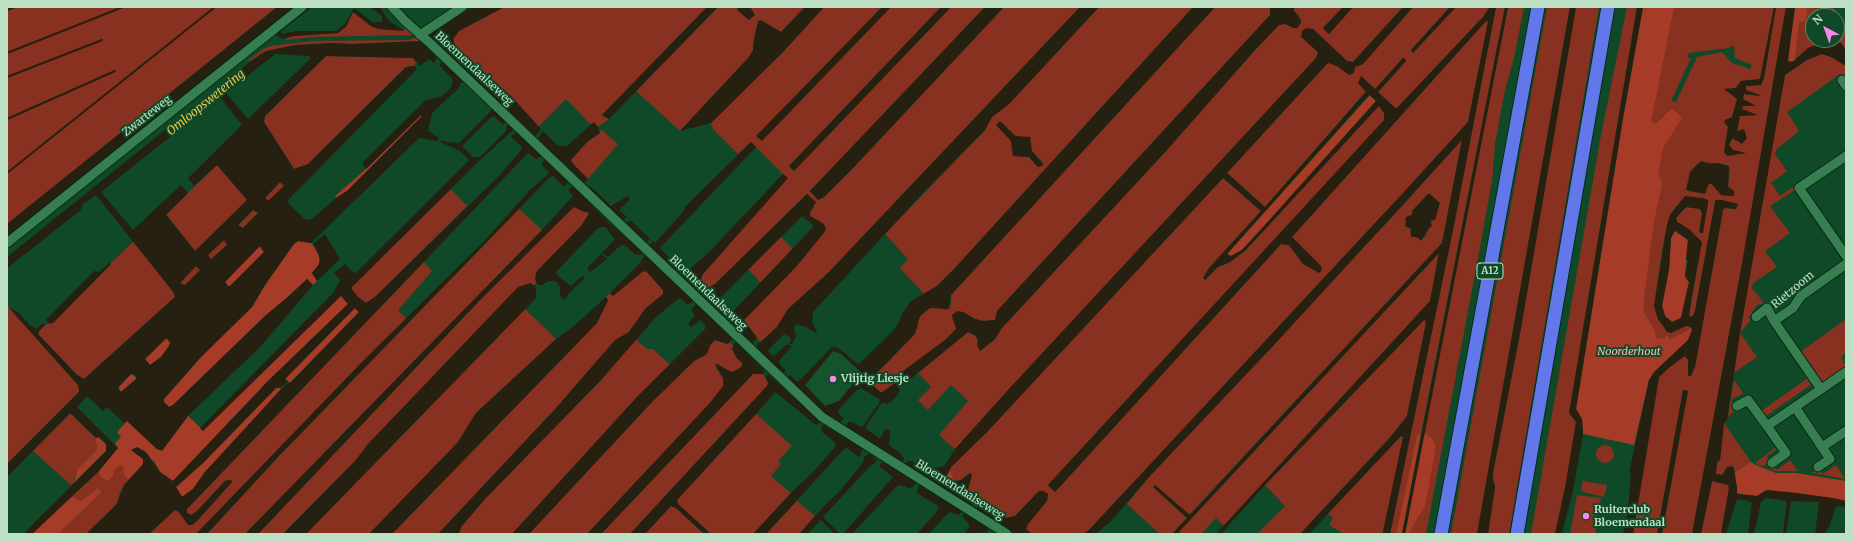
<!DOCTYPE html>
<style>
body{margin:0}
#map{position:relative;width:1853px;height:541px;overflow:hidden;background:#104927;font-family:Merriweather,serif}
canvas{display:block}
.frame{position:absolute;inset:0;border:8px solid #bde0c5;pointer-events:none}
.north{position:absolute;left:1805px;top:8px;width:40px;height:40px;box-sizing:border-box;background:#104927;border:1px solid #558566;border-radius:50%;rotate:319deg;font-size:11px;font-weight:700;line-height:16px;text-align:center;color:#bde0c5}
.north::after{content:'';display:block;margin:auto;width:14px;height:18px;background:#f988e9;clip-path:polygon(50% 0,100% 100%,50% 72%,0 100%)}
</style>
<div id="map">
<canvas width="1853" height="541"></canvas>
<div class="frame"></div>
<div class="north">N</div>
</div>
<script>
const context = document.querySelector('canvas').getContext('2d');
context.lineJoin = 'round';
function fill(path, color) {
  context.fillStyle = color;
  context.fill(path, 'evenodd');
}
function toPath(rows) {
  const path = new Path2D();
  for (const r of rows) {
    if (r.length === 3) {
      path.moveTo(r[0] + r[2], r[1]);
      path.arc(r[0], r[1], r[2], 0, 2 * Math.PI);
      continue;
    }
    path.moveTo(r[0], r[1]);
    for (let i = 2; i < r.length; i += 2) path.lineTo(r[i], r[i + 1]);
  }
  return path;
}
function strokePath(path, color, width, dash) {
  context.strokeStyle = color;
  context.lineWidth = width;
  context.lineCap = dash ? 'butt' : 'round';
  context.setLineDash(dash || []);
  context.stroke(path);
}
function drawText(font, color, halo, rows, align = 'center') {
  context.font = font + ' Merriweather,serif';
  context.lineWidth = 4;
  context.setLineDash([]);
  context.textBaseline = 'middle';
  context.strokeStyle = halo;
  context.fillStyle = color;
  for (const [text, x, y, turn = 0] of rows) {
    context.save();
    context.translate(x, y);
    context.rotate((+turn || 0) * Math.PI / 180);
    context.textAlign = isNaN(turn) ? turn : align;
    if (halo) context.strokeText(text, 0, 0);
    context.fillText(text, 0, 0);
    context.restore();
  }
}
fill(toPath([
 [833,351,841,354,862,373,839,401,825,406,805,385]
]), '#14542d');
fill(toPath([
 [7,7,277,7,7,224],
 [504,7,707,7,602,115,609,119,598,127,594,123,590,124,566,99,538,127,511,96,455,47,453,39,459,31],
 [718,7,739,7,737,9,755,15,750,7,805,7,781,32,761,20,758,22,754,39,753,50,749,57,680,131,636,91],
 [824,7,882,7,757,137,891,7,941,7,789,166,794,171,951,7,985,7,810,191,818,200,824,197,854,167,1004,7,1080,7,828,273,788,309,777,327,761,343,744,320,759,305,819,221,810,216,810,212,814,207,807,194,715,284,701,291,698,288,703,274,787,178,751,142,738,154,713,129,711,123,783,52],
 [1099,7,1193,7,955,268,937,286,924,294,900,268,908,259,885,234,985,130,992,117,1009,104],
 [1000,121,1032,151,1043,163,1038,167,1029,157,1013,155,1011,141],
 [1215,7,1270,7,1271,11,1270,15,997,311,995,320,983,321,975,319,963,312,952,319,956,325,956,329,952,334,898,381,902,386,900,388,895,383,882,393,872,385,870,381,876,373,889,361,918,327,917,321,920,316,930,308,940,307,945,310,951,305,951,295],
 [1294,7,1343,7,1323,28,1329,34,1353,7,1403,7,1353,62,1347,61,1313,29,1306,41,1318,52,1316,58,955,449,939,435,968,401,951,385,928,410,918,400,931,387,918,373,968,332,976,336,980,351,995,339,1001,329,1166,151,1255,50,1279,25,1300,16,1294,11],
 [1413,7,1450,7,1411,50,1413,53,1456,7,1490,7,1483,17,1397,108,1395,108,1378,92,1406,61,1405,59,1403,58,1375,89,1361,76,1366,91,1265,207,1227,173,1328,62,1337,66,1349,74,1355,67,1363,64],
 [1496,7,1505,7,1421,433,1417,435,1397,531,1396,534,1390,534,1453,230],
 [1508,7,1524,7,1514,58,1505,90,1495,144,1492,181,1481,242,1426,534,1409,534,1419,514,1425,507,1431,437,1424,433],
 [1547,7,1570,7,1477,534,1451,534],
 [1576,7,1599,7,1509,534,1488,534,1495,487,1493,479,1493,473,1521,328],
 [1627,7,1637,7,1580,346,1576,422,1565,488,1555,534,1531,534,1601,135],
 [1650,7,1774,7,1760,79,1741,81,1736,88,1725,89,1738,99,1732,117,1725,120,1728,127,1724,152,1745,153,1733,150,1729,145,1737,131,1740,116,1756,115,1742,109,1743,106,1755,106,1743,99,1744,94,1760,96,1746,90,1746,86,1761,85,1764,78,1776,7,1786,7,1742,264,1692,534,1662,534,1688,391,1685,390,1683,390,1657,534,1633,534,1659,377,1671,366,1685,356,1688,359,1688,363,1695,367,1723,210,1725,208,1736,209,1738,204,1722,200,1716,200,1715,202,1695,311,1692,317,1689,316,1702,242,1685,227,1677,222,1676,218,1686,207,1700,209,1702,214,1699,232,1702,233,1708,203,1686,196,1674,209,1667,225,1662,250,1654,306,1658,319,1681,328,1686,325,1691,328,1690,330,1678,336,1653,383,1596,291],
 [1734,45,1735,58,1752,65,1750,69,1732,63,1722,52,1697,57,1676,102,1671,101,1691,58,1687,57,1689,53,1729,48],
 [1700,162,1724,164,1730,169,1728,187,1733,190,1729,196,1723,196,1711,183,1708,185,1705,194,1688,191,1690,174,1694,167],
 [1808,7,1833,7,1846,28,1846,50,1841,43,1803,52,1795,60,1799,21,1806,21],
 [1813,16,1837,16,1837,40,1813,40],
 [353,12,371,26,378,29,405,30,404,28,408,29,414,35,312,37,286,40,288,37,294,36,338,33,348,22],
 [1486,21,1488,22,1468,122,1404,192,1089,530,1083,534,1032,534,1026,529,1028,524,1047,501,1048,494,1039,491,1015,516,1006,518,972,497,968,489,972,475,971,473,961,480,956,481,952,477,950,470,951,467,987,432,1223,178,1261,211,1209,268,1218,267,1230,262,1267,227,1378,105,1384,113,1385,120,1048,485,1055,492,1281,244,1289,245,1303,264,1305,251,1292,237],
 [417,37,423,41,352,44,332,43,266,51,250,62,249,60,263,49,271,46,312,41,409,40],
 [1822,54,1831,57,1846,66,1846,82,1840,74,1787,112,1799,131,1777,149,1775,154,1787,171,1771,183,1780,196,1793,187,1795,190,1770,206,1790,233,1765,251,1777,267,1753,283,1752,288,1764,303,1757,305,1749,317,1750,321,1740,333,1757,357,1734,373,1740,333,1784,79,1785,75,1807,60],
 [326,56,413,58,416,63,414,66,406,67,308,164,294,169,264,122,265,116],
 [602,130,618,144,588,179,573,164,571,160,587,142],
 [1462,139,1442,243,1189,515,1155,485,1153,487,1187,518,1172,534,1160,534,1127,504,1149,477,1407,201],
 [1428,194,1430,194,1435,200,1432,220,1425,237,1421,240,1410,233,1411,229,1406,226,1406,221,1412,215,1412,211],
 [217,165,248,200,195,251,166,214],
 [280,182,284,186,269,201,265,198],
 [451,189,467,206,375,297,366,303,358,297,350,288],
 [574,206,582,211,588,212,589,214,581,226,537,271,535,278,536,283,534,285,530,283,368,444,355,461,283,534,258,534,479,301],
 [519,209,542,230,245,534,207,534,278,457],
 [253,210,258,213,243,228,238,225],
 [781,237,793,249,761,283,748,269],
 [224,240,227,245,211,260,207,255],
 [134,241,172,289,175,297,84,379,77,375,38,334,39,331,45,325,53,323,111,264,111,263],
 [1439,253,1430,301,1224,526,1216,518,1201,534,1182,534,1179,531],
 [424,262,432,271,398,310,407,319,196,534,149,534,175,509,183,516,197,521,232,482,231,480,225,481,196,512,191,515,187,513,187,509],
 [196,266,201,270,185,285,180,283],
 [646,271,663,290,663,294,645,309,629,332,603,354,557,407,438,534,392,534,597,323,608,301,606,297,610,293,613,296,642,272],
 [7,305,78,385,79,389,79,392,7,464],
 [525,309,556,339,476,413,458,442,445,456,369,534,306,534],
 [1846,319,1846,353,1841,357,1846,366,1821,383,1799,353],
 [1424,320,1426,321,1425,328,1407,416,1402,424,1300,534,1262,534,1259,532,1285,506,1265,485],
 [635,339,647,349,653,349,670,365,637,397,512,534,459,534,461,527,485,499,601,380],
 [715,340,727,344,730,342,733,346,732,349,736,357,742,363,742,366,737,370,731,372,717,364,716,368,723,378,724,386,709,404,587,534,529,534,652,402,694,361,707,354,710,345],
 [753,374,763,374,768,383,767,386,630,534,601,534],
 [1808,378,1812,384,1766,416,1761,411],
 [1734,380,1743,393,1731,400,1737,409,1728,417],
 [71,413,96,438,95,443,97,446,96,451,84,463,74,477,74,483,71,485,33,451],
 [756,414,792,446,778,461,781,464,771,476,791,493,753,534,711,534,677,504,677,500],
 [1724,423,1751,462,1735,472,1734,468,1722,475,1716,474,1716,467,1717,462,1720,460],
 [1401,436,1403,437,1402,442,1383,532,1381,534,1344,534,1329,525,1333,518,1327,513],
 [1605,454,9],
 [1779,445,1780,447,1767,456,1770,461,1766,465,1762,466,1755,463],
 [1790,460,1798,471,1776,471,1766,467,1771,463,1777,470],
 [120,465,123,466,124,475,128,480,120,492,117,504,86,534,58,534,102,492,98,488,81,501,72,496,98,472,101,477,113,476,114,470],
 [1836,465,1845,479,1812,473,1818,468,1823,474],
 [1583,481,1607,485,1604,497,1583,492,1581,489],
 [1712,481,1728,485,1729,488,1721,534,1701,534],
 [1577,495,1601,498,1595,534,1570,534],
 [797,501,815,516,799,534,766,534],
 [671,506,676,508,704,534,645,534]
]), '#883121');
fill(toPath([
 [1643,7,1674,7,1651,122,1656,124,1672,108,1682,118,1663,148,1659,170,1658,174,1662,183,1654,222,1643,306,1644,312,1655,331,1656,338,1664,339,1667,335,1670,339,1689,330,1691,328,1692,330,1688,340,1649,380,1634,445,1583,434,1582,419,1576,409,1623,118],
 [1795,7,1808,7,1806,21,1799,22,1795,60,1792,62,1787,61],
 [1370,95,1376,101,1265,225,1242,250,1231,256,1227,254],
 [421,115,422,116,347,191,336,198,335,196,366,169],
 [1674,231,1677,231,1688,240,1685,277,1689,282,1681,318,1672,322,1665,316,1662,306,1669,269,1671,238],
 [298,241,311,243,318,251,320,264,312,273,317,281,313,285,307,279,290,295,265,316,173,405,169,407,164,402,164,399,200,358,252,307,265,285,294,243],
 [259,246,264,252,229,287,228,286,225,282],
 [341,295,348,304,268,381,173,481,160,472,154,461,131,450,144,459,142,467,132,478,128,480,124,475,123,467,120,465,114,470,113,476,108,481,101,477,98,472,118,448,115,443,121,437,117,432,127,421,157,449,179,428,188,416,203,430],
 [354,308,359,312,330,342,290,383,285,379],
 [167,338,170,342,169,346,161,357,150,365,145,359],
 [131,374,137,378,121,392,118,388],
 [279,387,281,389,281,391,205,472,193,489,182,497,176,487,204,462,276,388],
 [1421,433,1402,534,1396,534,1417,435],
 [1424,433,1431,437,1436,446,1425,507,1419,515,1409,534,1405,534],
 [98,437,106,444,106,451,74,483,77,470,96,451,97,446,95,443,96,438],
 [1751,462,1756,465,1776,473,1796,473,1846,481,1846,501,1765,491,1757,496,1739,494,1737,493,1735,472],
 [950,470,955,483,960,488,958,490,950,486,947,482,946,477],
 [98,488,102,492,58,534,32,534,72,496,81,501]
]), '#a63b28');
fill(toPath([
 [277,7,295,7,7,238,7,224],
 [306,7,312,7,281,31,282,34,297,31,336,31,345,24,354,8,372,22,382,22,382,16,369,7,380,7,389,21,405,31,378,29,371,26,353,12,346,27,338,33,294,36,283,39,275,35,276,32],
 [471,7,504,7,459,31,453,39,455,47,511,96,541,129,536,135,532,136,426,37],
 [707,7,718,7,609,119,602,115],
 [739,7,750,7,755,15,749,20,737,10],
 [805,7,824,7,783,52,711,123,680,131,749,57,753,50,754,39,758,22,760,20,781,32],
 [882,7,891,7,762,141,756,136],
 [941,7,951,7,794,171,789,166],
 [985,7,1004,7,854,167,824,197,818,200,810,191],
 [1080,7,1099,7,1009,104,992,117,985,130,921,195,813,312,812,323,817,331,816,333,806,327,797,324,794,327,796,337,792,344,789,343,791,341,790,337,784,334,769,349,768,352,774,356,787,344,792,346,779,361,779,363,786,371,782,374,755,347,777,327,788,309,828,273],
 [1193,7,1215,7,951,295,949,309,930,308,920,316,915,334,872,378,870,381,872,385,881,393,895,383,900,388,898,394,891,402,887,404,882,402,865,428,879,438,881,437,886,428,890,431,889,445,902,455,904,459,900,463,845,428,849,421,862,427,880,402,879,399,861,388,857,390,838,410,839,414,844,418,839,424,829,418,787,380,790,375,796,381,799,381,832,347,838,348,857,363,860,363,892,332,898,324,902,314,911,301,937,286,955,268],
 [833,351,841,354,862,373,839,401,825,406,805,385],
 [1270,7,1294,7,1294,11,1301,20,1301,23,1297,28,1293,28,1285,24,1279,25,1255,50,1166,151,1001,329,995,339,980,351,977,345,978,341,976,336,968,332,902,386,898,381,899,374,945,340,956,329,952,315,957,311,963,312,975,319,983,321,995,320,997,311,1270,15],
 [1343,7,1353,7,1329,34,1323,28],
 [1403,7,1413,7,1363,64,1355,67,1354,73,1349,75,1337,66,1328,63,1227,173,1265,207,1366,92,1358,83,1361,76,1375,89,1403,58,1405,59,1406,61,1378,92,1395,108,1397,108,1483,17,1490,7,1496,7,1453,230,1390,534,1381,534,1383,532,1402,442,1403,437,1401,436,1309,534,1300,534,1388,440,1407,416,1425,328,1426,321,1424,320,1265,485,1221,534,1216,534,1430,301,1439,253,1177,534,1172,534,1187,518,1153,487,1155,485,1190,515,1442,243,1462,140,1274,345,1149,477,1112,520,1096,534,1083,534,1089,530,1404,192,1468,122,1488,22,1486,21,1292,237,1320,265,1322,268,1321,271,1319,273,1303,264,1289,245,1281,244,1055,492,1048,485,1384,120,1384,113,1379,106,1245,251,1230,262,1218,267,1205,280,1203,278,1209,268,1261,211,1223,178,987,432,951,467,946,477,947,482,950,486,958,490,960,488,955,483,956,481,961,480,970,473,972,475,968,489,975,499,973,505,970,506,906,467,907,461,912,461,929,470,944,466,955,449,1007,391,1316,58,1318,52,1301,37,1302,31,1306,28,1313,29,1347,61,1353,62],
 [1369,95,1376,101,1265,225,1242,250,1231,256,1227,254],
 [1450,7,1456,7,1413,53,1411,50],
 [1505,7,1508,7,1405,534,1402,534],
 [1570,7,1576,7,1521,328,1493,473,1493,479,1495,487,1488,534,1477,534],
 [1637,7,1643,7,1623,118,1576,409,1582,419,1583,434,1573,491,1562,534,1555,534,1565,488,1576,422,1569,413],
 [1774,7,1776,7,1764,78,1761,85,1746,86,1746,90,1762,96,1744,94,1743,99,1756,106,1743,106,1742,109,1758,115,1740,116,1737,131,1744,129,1747,138,1742,144,1732,138,1729,145,1733,150,1746,153,1727,156,1724,152,1728,127,1724,122,1725,120,1732,117,1737,99,1724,89,1736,88,1741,81,1760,79],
 [1786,7,1795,7,1788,61,1792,62,1795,60,1808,48,1818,44,1837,42,1841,43,1846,50,1846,66,1831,57,1822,54,1807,60,1785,75,1740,333,1727,420,1724,423,1720,460,1717,462,1716,474,1722,475,1727,467,1733,466,1737,487,1737,493,1739,494,1757,496,1767,490,1797,493,1833,498,1846,501,1846,507,1836,506,1830,525,1824,534,1815,534,1819,502,1791,501,1786,534,1783,534,1787,501,1766,498,1761,502,1754,534,1748,534,1752,503,1749,501,1737,499,1726,534,1721,534,1729,488,1728,485,1712,481,1701,534,1692,534,1742,264],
 [423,41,427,44,428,49,437,57,434,63,429,59,420,66,413,58,326,56,265,116,264,122,294,169,308,164,406,67,414,66,417,69,289,199,288,203,306,220,312,219,336,198,347,191,422,116,421,115,366,169,362,163,426,100,441,97,449,90,453,82,452,78,439,65,440,63,444,63,462,81,458,89,432,113,428,131,439,138,437,141,419,138,311,243,298,241,294,244,265,285,252,307,200,358,164,399,164,402,169,407,173,405,265,316,290,295,307,279,313,285,261,346,188,416,162,451,157,449,127,421,124,423,107,407,103,411,87,396,77,407,118,448,98,472,32,534,23,534,106,451,106,444,99,437,96,438,70,413,7,477,7,464,79,392,79,389,78,385,9,308,18,312,30,325,36,329,43,323,45,325,39,331,38,334,77,375,84,379,175,297,174,293,96,195,82,205,81,210,7,268,7,257,252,60,266,51,295,45,332,43,352,44],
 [275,54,309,56,311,58,248,119,226,93],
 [220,97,242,125,188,178,194,186,217,165,247,200,195,251,166,215,188,193,181,185,133,230,101,192],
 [280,182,284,186,268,201,265,198],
 [253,210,258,213,243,228,238,225],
 [224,240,227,245,211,259,208,255],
 [260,246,264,252,230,286,228,286,225,282],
 [196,266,200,270,185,285,180,283],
 [166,338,170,342,169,346,161,357,150,365,145,359],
 [131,374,133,374,137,378,121,392,118,387],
 [493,109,505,122,503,125,494,116,491,117,462,146,473,157,480,157,506,131,506,127,508,125,513,128,512,131,478,162,351,288,358,297,366,303,375,297,498,177,523,148,511,137,514,134,518,133,542,156,536,159,528,153,187,509,187,513,191,515,196,512,225,481,231,480,232,482,197,521,192,525,188,525,179,512,175,510,149,534,86,534,117,504,124,485,143,464,143,459,131,450,137,447,146,452,160,472,173,481,268,381,348,304,341,296,203,431,200,428,334,292,340,280,334,273,335,272,345,264,353,272,356,273,469,160,460,151,440,142,442,140,446,142,459,143],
 [355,308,359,312,290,383,289,382,281,389,205,472,193,489,182,497,176,487,204,462,276,388,280,388,288,381,285,379,291,373],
 [1000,121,1015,136,1030,137,1032,151,1043,164,1042,166,1038,167,1029,157,1013,156,1011,141,996,125],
 [594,122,598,127,600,133,587,142,571,160,573,164,588,179,583,184,536,141,543,131,558,146,567,146],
 [751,142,756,147,660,248,678,267,675,270,670,268,648,247,649,245,653,241,655,243,684,211,685,207],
 [545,159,567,181,567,184,564,187,553,176,550,177,278,457,207,534,196,534,361,363,487,238,530,190,546,176,549,172,541,165],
 [1701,161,1710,164,1717,163,1729,166,1728,187,1734,191,1734,196,1721,195,1711,183,1708,185,1705,194,1686,190,1690,172],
 [783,174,788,178,703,274,696,291,682,280,681,274,683,272,688,271,712,249],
 [590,186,611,206,628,196,630,199,619,210,627,217,623,221,587,188],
 [571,187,574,187,608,222,642,252,640,255,635,254,624,245,621,245,608,257,602,253,615,239,605,227,601,227,597,229,556,272,558,276,571,286,581,277,583,276,585,278,569,293,565,300,560,296,560,287,555,281,548,281,542,285,538,285,535,278,537,271,581,226,589,214,588,212,582,211,574,207,479,301,258,534,245,534,542,230,573,196,568,190],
 [807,194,816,202,810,212,810,216,824,224,826,229,823,234,796,267,744,320,757,338,751,345,725,320,813,227,813,225,802,216,715,303,715,306,725,315,723,317,699,293,715,284],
 [1428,194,1430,194,1440,203,1435,220,1430,221,1432,226,1429,228,1421,241,1417,237,1411,237,1411,229,1405,226,1406,221,1405,219,1407,216,1412,215,1412,211],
 [1685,196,1703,198,1708,200,1708,203,1703,233,1699,232,1702,214,1700,209,1686,207,1676,218,1677,222,1689,229,1702,242,1691,300,1689,315,1690,317,1694,315,1695,311,1715,202,1715,200,1722,200,1738,204,1736,209,1725,208,1723,210,1695,367,1691,376,1688,376,1688,360,1685,356,1671,366,1659,377,1633,534,1623,534,1629,500,1631,473,1629,473,1649,380,1654,372,1688,340,1692,330,1691,327,1686,326,1671,333,1667,332,1658,319,1654,306,1667,225,1670,215],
 [1675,231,1688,240,1686,259,1688,261,1685,275,1689,282,1681,318,1672,322,1665,316,1662,306,1669,269,1671,238],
 [630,220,650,239,646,243,625,226],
 [325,234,340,259,317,281,312,273,319,264,320,258,313,244],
 [601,254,607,259,590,272,587,268],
 [645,255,692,299,692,302,687,305,682,299,678,299,656,317,601,380,485,499,461,527,459,534,438,534,557,407,615,340,629,332,645,309,663,294,663,290,646,271,642,272,613,296,610,293,640,263],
 [110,262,111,264,53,323,49,323,46,320,94,271,99,272],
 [530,283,536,287,536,298,306,534,283,534,355,461,368,444,518,287],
 [606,297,608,300,597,323,392,534,369,534,458,442,476,413,554,341,576,324],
 [697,304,732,337,732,340,728,344,715,340,710,345,707,354,694,361,652,402,529,534,512,534,637,397,706,328,705,325,700,320,691,327,688,324,695,315,691,311,693,307],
 [735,343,737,343,765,371,763,374,753,374,601,534,587,534,709,404,723,386,723,378,715,364,717,364,731,372,737,370,742,366,742,363,736,357,732,349],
 [768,374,820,421,820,423,816,425,775,392,756,414,677,500,678,504,711,534,704,534,676,508,671,506,645,534,630,534,767,386,768,383,766,377],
 [1683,390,1688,391,1662,534,1657,534],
 [823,425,862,448,861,454,859,457,847,448,844,449,766,534,753,534,791,493,813,472,836,446,835,442,822,432,821,428],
 [870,453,877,460,875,463,871,465,823,517,840,534,835,534,821,520,807,534,799,534,826,504,840,491,864,461,864,457],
 [881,463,885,463,915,481,915,484,913,487,909,488,900,485,896,487,852,534,843,534,893,477,879,466],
 [919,486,922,486,961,510,961,512,959,515,949,512,929,534,917,534,939,509,938,506,917,493],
 [1039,491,1043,491,1048,494,1047,501,1028,524,1026,529,1032,534,1015,534,976,510,978,505,982,503,1006,518,1015,516],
 [966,513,989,528,988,532,964,534,969,527,969,524,962,516]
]), '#252010');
strokePath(toPath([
 [7,10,15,7],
 [7,53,123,7],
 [7,77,102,40],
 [7,119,115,71],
 [7,173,215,7]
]), '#252010', 2);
const minor = toPath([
 [392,7,405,21,431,44,822,417,1007,534],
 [420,35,462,7],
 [1842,80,1846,86],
 [1846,156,1799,188,1846,256],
 [7,243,302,7],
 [1756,317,1767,308,1774,321],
 [1821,389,1774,321,1793,308,1801,296,1846,264],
 [1737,406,1748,400,1767,426],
 [1822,447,1846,431],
 [1772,463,1786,453,1767,426,1795,407],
 [1818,467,1830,459,1795,407,1846,372]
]);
const highway = toPath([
 [1441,534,1538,7],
 [1517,534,1608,7]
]);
strokePath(minor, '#052c14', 11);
strokePath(highway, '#052c14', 15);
strokePath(minor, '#377f50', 9);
strokePath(highway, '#6277e9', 13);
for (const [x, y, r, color] of [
 [833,379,4,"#f988e9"],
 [1586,516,4,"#f988e9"]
]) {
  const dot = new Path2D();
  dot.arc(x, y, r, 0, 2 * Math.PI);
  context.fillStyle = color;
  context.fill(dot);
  strokePath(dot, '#104927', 1.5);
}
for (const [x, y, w] of [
 [1490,271,26]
]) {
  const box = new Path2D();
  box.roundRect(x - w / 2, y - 8, w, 16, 3);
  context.fillStyle = '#104927';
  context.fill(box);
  strokePath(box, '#bde0c5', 1);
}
drawText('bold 10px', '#bde0c5', null, [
 ["A12",1490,271]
]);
drawText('11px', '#bde0c5', '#104927', [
 ["Bloemendaalseweg",474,69,43],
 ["Zwarteweg",147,116,-38],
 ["Rietzoom",1793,290,-40],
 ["Bloemendaalseweg",708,293,44],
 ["Bloemendaalseweg",960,490,32]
]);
drawText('italic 11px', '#f4baae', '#104927', [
 ["Noorderhout",1629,352]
]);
drawText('bold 11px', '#bde0c5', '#104927', [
 ["Vlijtig Liesje",841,379],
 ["Ruiterclub",1594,510],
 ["Bloemendaal",1594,523]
], 'left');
drawText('italic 12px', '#e6c34d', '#104927', [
 ["Omloopswetering",206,103,-39]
]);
</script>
